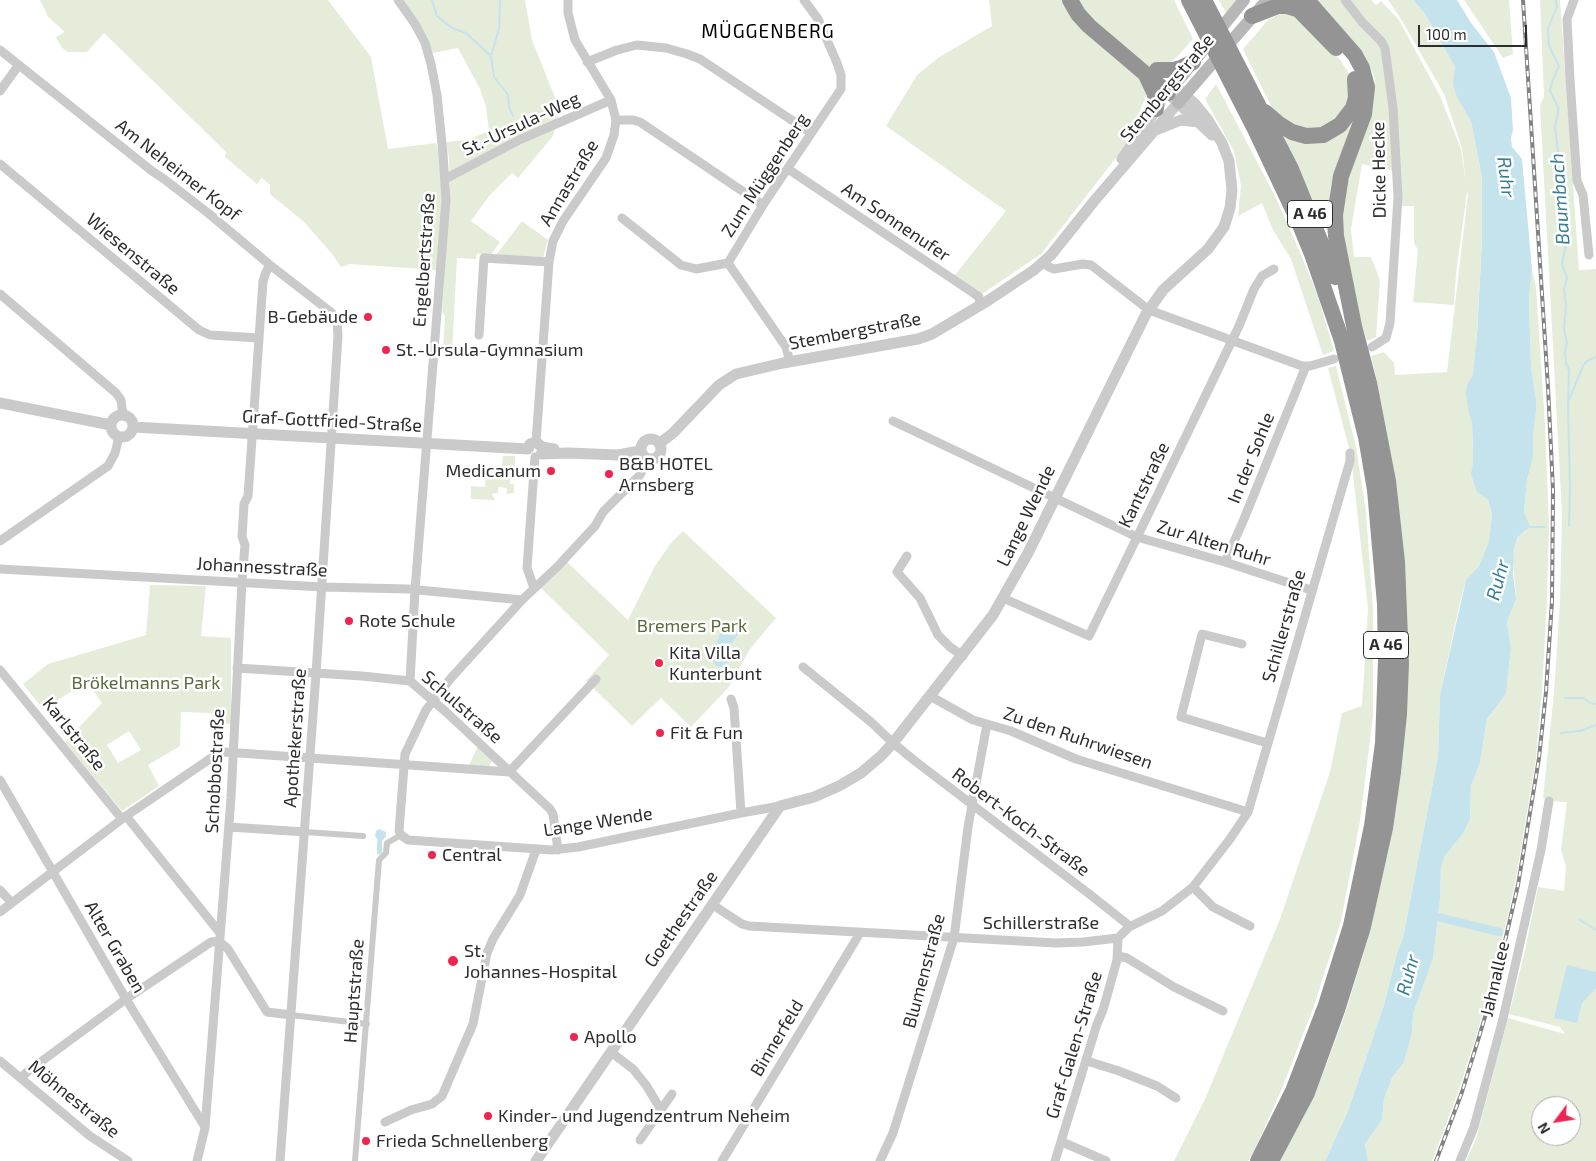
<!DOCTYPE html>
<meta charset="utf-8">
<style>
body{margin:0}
#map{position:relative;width:1596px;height:1161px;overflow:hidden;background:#fff;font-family:"Exo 2",sans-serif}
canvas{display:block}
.north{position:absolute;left:1531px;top:1096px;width:50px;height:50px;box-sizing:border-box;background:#fff;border:1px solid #ababab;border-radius:50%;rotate:239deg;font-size:14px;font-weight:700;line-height:20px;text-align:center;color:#2d2d2d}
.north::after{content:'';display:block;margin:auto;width:18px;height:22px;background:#ee2551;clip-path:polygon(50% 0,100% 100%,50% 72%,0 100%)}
.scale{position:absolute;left:1418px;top:25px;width:109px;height:22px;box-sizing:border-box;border:2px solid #2d2d2d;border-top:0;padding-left:6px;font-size:15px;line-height:18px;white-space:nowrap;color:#2d2d2d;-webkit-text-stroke:4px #fff;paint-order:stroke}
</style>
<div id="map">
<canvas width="1596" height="1161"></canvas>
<div class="north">N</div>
<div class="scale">100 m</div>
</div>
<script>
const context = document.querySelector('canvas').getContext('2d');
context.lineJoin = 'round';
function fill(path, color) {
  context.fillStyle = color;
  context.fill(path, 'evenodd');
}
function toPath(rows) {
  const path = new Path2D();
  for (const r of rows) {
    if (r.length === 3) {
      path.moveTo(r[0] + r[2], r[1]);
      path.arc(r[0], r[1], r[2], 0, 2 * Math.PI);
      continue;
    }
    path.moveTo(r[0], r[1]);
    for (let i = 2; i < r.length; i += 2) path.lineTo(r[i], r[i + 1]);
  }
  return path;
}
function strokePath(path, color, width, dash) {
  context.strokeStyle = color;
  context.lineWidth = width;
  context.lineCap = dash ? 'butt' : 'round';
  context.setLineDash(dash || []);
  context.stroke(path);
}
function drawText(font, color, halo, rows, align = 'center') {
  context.font = font + ' "Exo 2",sans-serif';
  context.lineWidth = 5;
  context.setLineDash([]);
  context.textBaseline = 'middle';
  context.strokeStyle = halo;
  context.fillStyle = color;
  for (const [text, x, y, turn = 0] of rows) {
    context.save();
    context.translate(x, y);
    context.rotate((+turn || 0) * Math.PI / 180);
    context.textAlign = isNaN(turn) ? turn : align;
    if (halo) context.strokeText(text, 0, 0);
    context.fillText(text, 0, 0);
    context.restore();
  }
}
fill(toPath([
 [40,0,328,0,371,57,388,149,436,143,441,159,443,191,437,270,350,264,341,267,333,255,304,222,270,194,270,185,262,178,257,184,225,157,226,152,104,33,87,52,68,52,62,48,56,37,65,32,48,17],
 [403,0,525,0,532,40,560,110,553,136,518,178,512,173,489,196,471,221,500,242,491,255,477,254,476,259,457,258,452,351,443,350,445,316,442,312,450,186,449,158,446,142,467,140,489,131,486,107,480,89,458,48,433,53,418,24],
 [989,0,1174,0,1193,39,1176,58,1164,66,1148,91,1126,145,1041,254,979,296,954,276,1006,211,886,126,917,75,938,58,992,26],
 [1219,0,1237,0,1226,13],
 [1318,0,1371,0,1376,5,1381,1,1399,20,1440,96,1461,149,1466,183,1462,148,1444,94,1401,19,1388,0,1413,0,1425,14,1455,67,1471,121,1482,177,1482,240,1472,422,1472,442,1477,492,1488,500,1492,514,1489,541,1479,566,1466,580,1460,602,1440,695,1438,756,1403,938,1397,953,1384,1005,1348,1111,1325,1161,1280,1161,1315,1095,1345,1014,1371,929,1391,826,1396,493,1376,377,1371,356,1384,352,1394,363,1395,375,1447,372,1468,194,1467,192,1456,274,1454,305,1413,302,1418,250,1414,243,1414,206,1400,206,1394,171,1362,164,1351,229,1354,257,1371,257,1380,280,1376,337,1367,341,1355,303,1342,232,1342,191,1371,112,1375,78,1364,54],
 [1464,0,1509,0,1513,54,1503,58],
 [1540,0,1560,0,1579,270,1596,269,1596,1161,1466,1161,1476,1139,1508,1018,1565,1034,1560,1027,1509,1014,1524,955,1538,887,1564,891,1566,867,1561,850,1567,802,1549,801,1543,798,1554,693,1560,602,1562,513,1540,106,1544,96],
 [1541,1106,1571,1106,1571,1136,1541,1136],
 [1293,12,1341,61,1349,74,1352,92,1336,123,1305,132,1280,117,1271,106,1243,49,1268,20,1282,13],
 [1216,84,1275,196,1299,250,1318,296,1334,351,1323,355,1291,259,1273,230,1262,203,1238,216,1241,186,1234,151,1205,99],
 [1357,109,1331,185,1328,216,1331,239,1278,133,1307,142],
 [522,221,548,240,543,258,496,255],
 [1532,269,1536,288,1545,425,1549,524,1547,600,1542,690,1536,758,1515,884,1493,979,1476,1036,1459,1090,1432,1161,1368,1161,1365,1144,1382,1120,1384,1099,1392,1078,1404,1062,1412,1033,1413,1014,1433,959,1440,900,1441,867,1445,856,1464,832,1470,819,1471,786,1480,763,1487,719,1506,694,1511,648,1507,622,1516,599,1513,562,1514,549,1519,536,1526,531,1527,521,1524,512,1527,480,1533,457,1533,437,1536,412,1536,399,1531,366,1529,300],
 [1336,366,1356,447,1366,512,1373,611,1373,716,1360,821,1341,921,1314,1006,1283,1086,1255,1149,1248,1161,1174,1161,1205,1099,1280,919,1330,772,1342,713,1362,706,1368,608,1351,456,1328,368],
 [503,456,515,456,515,469,508,469,508,475,510,476,510,484,514,484,514,493,507,494,507,488,498,487,498,493,492,494,495,500,471,499,471,486,485,487,486,467,502,468],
 [683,531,776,618,750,649,728,688,691,727,661,698,632,726,586,681,609,655,540,587,565,560,628,620,655,566,671,543],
 [150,585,206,586,201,636,231,638,231,724,216,723,211,713,181,712,180,746,148,765,159,786,122,811,65,742,102,703,87,682,43,709,23,684,48,664,146,635],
 [129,731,141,750,118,763,107,745],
 [478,746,493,759,489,767,469,765]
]), '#e6ecda');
fill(toPath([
 [1413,0,1457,0,1471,23,1494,52,1511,98,1513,130,1511,138,1512,147,1522,159,1532,269,1529,300,1531,366,1536,399,1536,412,1533,437,1533,457,1527,480,1524,512,1530,527,1518,537,1514,549,1513,573,1516,599,1507,622,1511,648,1506,694,1487,719,1480,763,1471,786,1470,819,1464,832,1445,856,1441,867,1440,900,1433,959,1413,1014,1412,1033,1404,1062,1392,1078,1384,1099,1382,1120,1365,1144,1368,1161,1325,1161,1348,1111,1384,1005,1397,953,1403,938,1438,756,1440,695,1466,580,1479,566,1489,541,1492,514,1488,500,1477,492,1471,474,1473,463,1472,422,1469,414,1466,394,1467,385,1473,375,1477,335,1482,240,1482,177,1471,121,1457,97,1453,84,1455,67,1425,14],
 [725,626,727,626,729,631,737,630,739,633,731,644,732,656,728,662,722,667,718,667,714,664,712,656,722,628],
 [379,829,386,832,386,836,382,841,382,853,379,855,377,853,377,842,378,840,375,836,376,831],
 [1567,965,1596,972,1596,988,1582,1003,1577,1023,1554,1018]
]), '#c5e3ed');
strokePath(toPath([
 [432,0,437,16,452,28,466,33,491,56],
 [500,0,499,29,491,56,494,77,508,95,509,107,513,116],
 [1556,0,1557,6,1548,29,1549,46,1559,66,1552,82,1550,91,1558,107,1558,113,1555,127,1558,151,1556,155,1556,163,1560,172,1557,186,1557,190,1561,195,1561,219,1566,244,1562,264,1567,278,1564,289,1566,305,1564,329,1567,343,1565,352,1566,363,1569,370,1568,404],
 [1569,400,1583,366,1587,361,1596,357],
 [1568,404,1570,487,1569,526],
 [1530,527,1545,527],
 [1565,698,1583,698,1590,703,1596,704],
 [1561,733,1580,731,1596,725],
 [1580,920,1596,930]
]), '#c5e3ed', 2);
strokePath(toPath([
 [1438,917,1499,932]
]), '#c5e3ed', 8);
strokePath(toPath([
 [305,832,363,836],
 [291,1015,367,1024],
 [355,1161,379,860,386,853,387,843,401,835]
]), '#cacaca', 6);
strokePath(toPath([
 [398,0,415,24,425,43,431,64,437,95,443,154,446,200,415,590,410,681],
 [1345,0,1362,22,1381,41,1385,48,1393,108,1398,197,1390,323,1386,338,1372,347],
 [1574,0,1567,19,1570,80,1577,181,1583,195,1589,255],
 [0,50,152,171,164,179,208,213,270,265,332,313,337,321,338,336,316,674,280,1161],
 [587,62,617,50,637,45,666,48,687,54,700,59,811,133],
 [0,91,18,66],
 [616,120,633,120,640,122,763,205],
 [0,164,199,330,210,335,259,338],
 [788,169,969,290,979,297,980,305],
 [445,179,519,140,611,100],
 [622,218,681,265,696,269,728,263],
 [1044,263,1049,267,1054,269,1083,264,1091,265,1149,310,1302,366,1310,366,1334,359],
 [0,294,116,393,121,400,123,415],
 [479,335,484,258,549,262],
 [790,362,786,347,728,263,763,205,841,89,841,75,837,63,818,19,804,0],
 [893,421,1137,537,1225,562,1311,590],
 [536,442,549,262,553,241,563,221,606,158,614,135,616,120,611,100,575,40,568,13,568,0],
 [648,459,640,475,603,512,595,526,558,566,522,600,451,678,426,710,405,754,399,831,401,835,408,840,552,850,578,847,741,813,780,806],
 [0,541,108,466,115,453,119,437],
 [907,556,897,572,920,598,938,635,950,647,963,656],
 [1225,562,1244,519,1306,366],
 [0,569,322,587,408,589,522,600],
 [534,588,527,568,535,457],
 [1003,598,1089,636,1159,492,1239,326,1254,289,1262,276,1274,269],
 [1242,644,1202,634,1181,717,1267,743],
 [803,667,871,722,893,743,915,761,1088,893,1126,923,1129,927],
 [237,668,362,676,410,681,446,712,550,809,553,814,558,850],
 [0,670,122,819],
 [930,696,973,720,1011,731,1076,759,1248,812],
 [731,699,734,708,741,813],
 [509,772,596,679],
 [0,780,126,999,205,1127],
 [126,816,220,933],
 [229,827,305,832],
 [1193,887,1213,907,1250,926],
 [0,890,12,903],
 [713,905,742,924,749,926,1056,943,1083,942,1118,938,1129,927,1162,911,1193,887,1230,839,1248,812,1350,461,1350,453],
 [0,912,126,816,217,754,225,752,509,772],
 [219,941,228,949,267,1012,291,1015],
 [1118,956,1127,958,1174,987,1223,1011],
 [611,1052,633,1069,646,1085,661,1110],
 [0,1061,90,1136,128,1161],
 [1087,1061,1119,1071,1157,1086,1176,1098],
 [21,1078,27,1072,126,999,211,942,219,941],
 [385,1122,411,1110,432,1104,442,1096,473,1024,487,953,493,939,520,895,536,850],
 [640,1140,672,1094],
 [1062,1142,1106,1161],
 [197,1161,205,1128,231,798,242,581,245,545,242,537,244,504,248,496,263,281,266,272,270,265],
 [722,1161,860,933],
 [880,1161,893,1133,954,938,968,827,987,724],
 [1055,1161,1097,1024,1103,1010,1117,960,1118,938],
 [1460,1161,1474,1127,1503,1019,1541,850,1549,801]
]), '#cacaca', 9);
strokePath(toPath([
 [1173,98,1212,135],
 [1156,130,1181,120,1198,122],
 [1122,159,1160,104],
 [0,403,111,425],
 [122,426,11],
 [133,427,528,449],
 [651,449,10],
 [660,443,673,433,719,385,736,374,783,363,918,339,932,334,989,300,1034,270,1051,255,1095,200,1178,103],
 [528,449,530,444,536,442,542,447,554,449],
 [541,454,568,453,618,455,640,451],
 [536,1161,780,806,814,797,839,786,861,773,881,756,893,743,993,615,1028,553,1146,314,1163,290,1208,249,1224,227,1230,208,1232,190,1229,161,1222,143,1208,120,1195,104,1174,85]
]), '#cacaca', 11);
strokePath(toPath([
 [1168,93,1244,0],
 [1178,103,1267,0]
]), '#b7b7b7', 12);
strokePath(toPath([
 [1070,0,1078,14,1089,26,1168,93],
 [1189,0,1255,129,1298,220,1312,254,1342,341,1366,437,1375,490,1385,604,1386,660,1383,743,1372,826,1351,926,1326,1005,1293,1091,1258,1161],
 [1204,0,1291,169,1335,277],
 [1289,0,1336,48],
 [1252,16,1278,6,1287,6,1297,9],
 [1157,70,1173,70,1181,68,1193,62],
 [1147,77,1155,94,1156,109],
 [1265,112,1279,124,1292,132,1306,136,1323,135,1340,125,1353,108,1356,98,1355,79],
 [1271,1161,1307,1093,1337,1010,1363,927,1385,828,1393,772,1399,714,1401,663,1397,562,1388,481,1369,383,1354,326,1336,236,1335,215,1341,176,1364,114,1367,87,1362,68,1355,55,1307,0]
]), '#949494', 16);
const rail = toPath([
 [1436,1161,1462,1092,1479,1037,1496,980,1518,885,1539,758,1546,692,1552,601,1553,490,1548,387,1523,0]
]);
strokePath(rail, '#828282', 4);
strokePath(rail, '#fff', 2, [5.5]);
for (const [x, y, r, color] of [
 [368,317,5,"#ee2551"],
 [386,350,5,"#ee2551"],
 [551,471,5,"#ee2551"],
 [609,474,5,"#ee2551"],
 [349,621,5,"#ee2551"],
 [659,663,5,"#ee2551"],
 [660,733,5,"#ee2551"],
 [432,855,5,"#ee2551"],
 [453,961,6,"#ee2551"],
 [574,1037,5,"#ee2551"],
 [488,1116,5,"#ee2551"],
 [366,1141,5,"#ee2551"]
]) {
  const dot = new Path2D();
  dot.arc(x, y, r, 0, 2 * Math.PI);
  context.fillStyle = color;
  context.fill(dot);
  strokePath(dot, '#fff', 2);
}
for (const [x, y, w] of [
 [1310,214,45],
 [1386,645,45]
]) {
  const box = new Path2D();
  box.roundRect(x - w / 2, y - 13.5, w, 27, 4);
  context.fillStyle = '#fff';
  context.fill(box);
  strokePath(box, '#2d2d2d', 1);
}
drawText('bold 16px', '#2d2d2d', null, [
 ["A 46",1310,214],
 ["A 46",1386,645]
]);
drawText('18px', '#2d2d2d', '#fff', [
 ["Stembergstraße",1167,88,-50],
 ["St.-Ursula-Weg",521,124,-25],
 ["Am Neheimer Kopf",178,170,38],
 ["Dicke Hecke",1379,170,-91],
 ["Zum Müggenberg",765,175,-57],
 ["Annastraße",569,183,-59],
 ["Am Sonnenufer",896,222,34],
 ["Wiesenstraße",133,254,40],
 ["Engelbertstraße",424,260,-86],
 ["Stembergstraße",855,331,-11],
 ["Graf-Gottfried-Straße",332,421,3],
 ["In der Sohle",1251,458,-68],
 ["Kantstraße",1144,485,-64],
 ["Lange Wende",1026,516,-64],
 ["Zur Alten Ruhr",1214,543,17],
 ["Johannesstraße",262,567,3],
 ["Schillerstraße",1284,626,-74],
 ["Schulstraße",462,707,41],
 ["Karlstraße",74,734,51],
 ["Apothekerstraße",295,738,-86],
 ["Zu den Ruhrwiesen",1078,738,19],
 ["Schobbostraße",215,771,-87],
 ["Lange Wende",598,822,-9],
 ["Robert-Koch-Straße",1021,822,37],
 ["Goethestraße",681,919,-55],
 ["Schillerstraße",1041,923],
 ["Alter Graben",115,947,60],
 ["Blumenstraße",924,971,-75],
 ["Jahnallee",1495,979,-77],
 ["Hauptstraße",354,991,-86],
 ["Binnerfeld",777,1038,-59],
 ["Graf-Galen-Straße",1074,1045,-73],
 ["Möhnestraße",74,1099,39]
]);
drawText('18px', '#2d2d2d', '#fff', [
 ["B-Gebäude",358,317,"right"],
 ["St.-Ursula-Gymnasium",396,350],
 ["B&B HOTEL",619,464],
 ["Arnsberg",619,485],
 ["Medicanum",541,471,"right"],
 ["Rote Schule",359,621],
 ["Kita Villa",669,653],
 ["Kunterbunt",669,674],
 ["Fit & Fun",670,733],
 ["Central",442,855],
 ["St.",464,951],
 ["Johannes-Hospital",464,972],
 ["Apollo",584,1037],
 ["Kinder- und Jugendzentrum Neheim",498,1116],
 ["Frieda Schnellenberg",376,1141]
], 'left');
drawText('18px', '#576b38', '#fff', [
 ["Bremers Park",692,626],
 ["Brökelmanns Park",146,683]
]);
context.letterSpacing = '1px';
drawText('19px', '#000', '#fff', [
 ["MÜGGENBERG",768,32]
]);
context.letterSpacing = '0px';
drawText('italic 19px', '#377d93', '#fff', [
 ["Ruhr",1506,177,83],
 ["Baumbach",1560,199,-94],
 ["Ruhr",1498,580,-75],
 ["Ruhr",1408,975,-75]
]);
</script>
